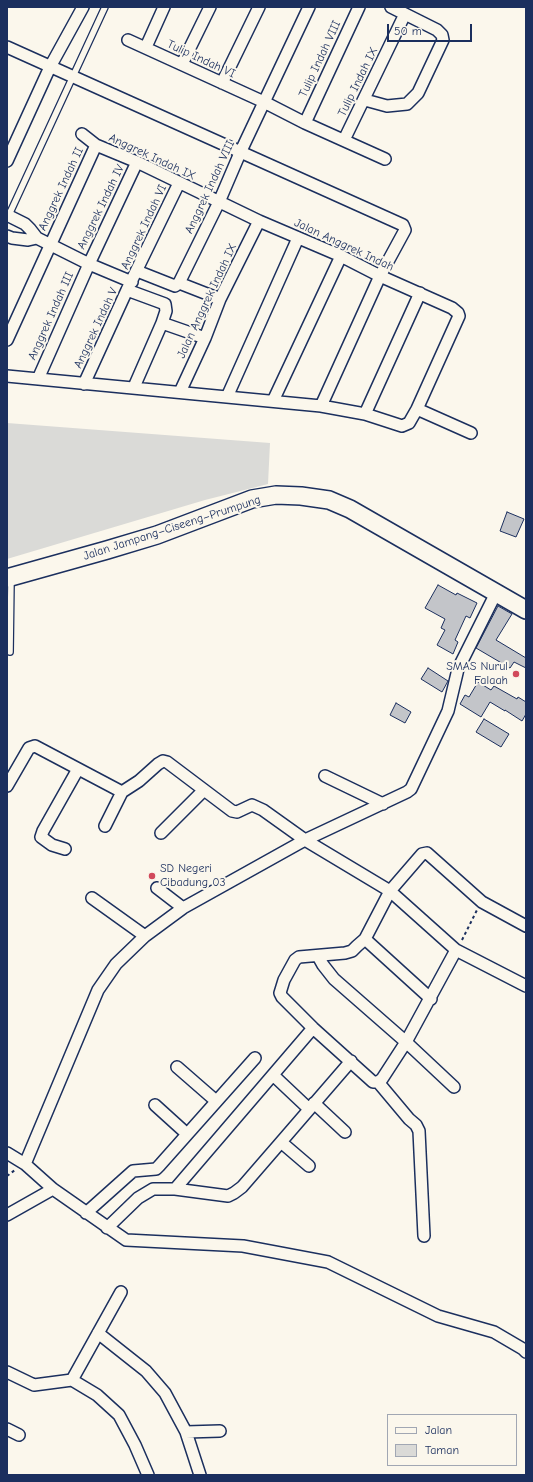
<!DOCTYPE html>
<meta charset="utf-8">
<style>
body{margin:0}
#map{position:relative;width:533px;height:1482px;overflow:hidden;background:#fbf7ec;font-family:"Comic Neue",sans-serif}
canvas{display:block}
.frame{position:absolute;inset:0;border:8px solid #1b2f5e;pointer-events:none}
.legend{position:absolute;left:387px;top:1414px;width:130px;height:52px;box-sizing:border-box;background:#fbf7ec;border:1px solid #a1a7b3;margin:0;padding:5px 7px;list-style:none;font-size:12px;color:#1b2f5e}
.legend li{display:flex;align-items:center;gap:8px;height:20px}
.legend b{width:20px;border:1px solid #a1a7b3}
.scale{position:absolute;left:387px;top:24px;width:85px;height:18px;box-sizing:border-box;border:2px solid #1b2f5e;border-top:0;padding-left:5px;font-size:12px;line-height:14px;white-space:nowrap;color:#1b2f5e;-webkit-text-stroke:3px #fbf7ec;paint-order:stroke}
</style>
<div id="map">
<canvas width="533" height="1482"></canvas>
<div class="frame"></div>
<ul class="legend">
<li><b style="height:5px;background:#fbf7ec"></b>Jalan</li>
<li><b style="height:11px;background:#dadad7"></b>Taman</li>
</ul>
<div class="scale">50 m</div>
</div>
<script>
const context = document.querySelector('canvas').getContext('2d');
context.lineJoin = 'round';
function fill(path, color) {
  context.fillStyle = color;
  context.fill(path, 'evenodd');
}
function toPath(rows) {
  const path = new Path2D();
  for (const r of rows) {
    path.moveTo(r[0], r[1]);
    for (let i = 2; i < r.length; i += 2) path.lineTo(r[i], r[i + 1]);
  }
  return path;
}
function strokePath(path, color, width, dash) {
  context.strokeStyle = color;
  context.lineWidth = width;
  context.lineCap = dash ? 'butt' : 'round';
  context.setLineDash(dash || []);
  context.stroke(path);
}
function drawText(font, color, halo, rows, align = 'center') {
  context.font = font + ' "Comic Neue",sans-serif';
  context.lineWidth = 4;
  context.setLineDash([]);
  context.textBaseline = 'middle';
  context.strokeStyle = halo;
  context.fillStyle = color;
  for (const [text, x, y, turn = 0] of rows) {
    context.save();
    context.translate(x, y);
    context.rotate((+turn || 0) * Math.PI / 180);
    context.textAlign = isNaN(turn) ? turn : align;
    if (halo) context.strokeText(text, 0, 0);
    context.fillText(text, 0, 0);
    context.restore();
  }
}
fill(toPath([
 [7,423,270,443,268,484,205,500,7,559]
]), '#dadad7');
const building = toPath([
 [507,512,524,519,516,537,500,531,507,512],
 [438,585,456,595,457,593,477,603,470,618,466,616,455,640,458,642,453,654,437,645,445,630,441,628,445,619,425,608,438,585],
 [498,606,512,614,496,640,526,658,526,668,514,662,510,668,476,648,498,606],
 [428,668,448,681,442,692,421,679,428,668],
 [478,682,491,690,494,686,517,699,518,697,526,702,526,714,522,721,505,710,505,711,490,702,481,717,460,704,465,695,469,697,478,682],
 [396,703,411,712,405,723,390,715,396,703],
 [484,719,509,734,501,747,476,732,484,719]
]);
fill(building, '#c3c5c9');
strokePath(building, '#1b2f5e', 1);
const service = toPath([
 [8,217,105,7],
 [10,652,11,579]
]);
const minor = toPath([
 [128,40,264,102,305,123,385,159],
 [7,47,403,225,405,230,380,276,321,406],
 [146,47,164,7],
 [182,64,210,7],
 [222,83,259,7],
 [365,100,387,106,407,104,418,93,443,40,442,35,437,30,391,7],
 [305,123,359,7],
 [344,140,405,14],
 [7,161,50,67,83,7],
 [7,215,25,224,30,229,37,238,89,264,132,282],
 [7,236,12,238,28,240,37,238],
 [137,271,175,286,179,283,220,299],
 [179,283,219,202,240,153,309,7],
 [127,290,165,304,166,311,162,323,205,338],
 [7,340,96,145],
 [7,376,321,406,365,414,402,426,409,423,417,409,459,316,458,313,452,308,380,276,341,256,259,221,137,162,96,145,82,134],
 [38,379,89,264,137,162],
 [84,384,127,290,179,183],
 [134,387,162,323],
 [180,392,205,338,220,299,259,221],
 [227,397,298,238],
 [273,401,341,256],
 [417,409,471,433],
 [365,414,420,293],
 [325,776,383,804],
 [7,786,29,748,35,746,122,792,139,781,158,764,163,761,167,762,232,811,237,812,252,805,263,810,305,840,390,891,456,950,526,986],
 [105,826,122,792],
 [161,833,204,790],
 [65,849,52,845,41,837,43,831,78,769],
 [157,888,183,908],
 [92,898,145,936],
 [365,939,431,999],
 [456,950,406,1042,382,1079,378,1082,373,1082,313,1028,282,997,280,993,284,980,295,960,299,957,345,953,352,951,357,946,365,939,390,891,422,854,427,853,482,902,526,926],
 [318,956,323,965,334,979,406,1042,454,1087],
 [177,1067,216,1101],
 [273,1075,309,1109],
 [378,1082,409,1119,416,1125,419,1131,424,1236],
 [314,1103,345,1132],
 [155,1105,187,1134],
 [281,1142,242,1187,234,1193,228,1196,175,1189,313,1028],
 [7,1153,25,1164,98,990,116,964,145,936,183,908,305,840,407,792,411,789,448,711,458,669,496,593],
 [25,1164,53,1189,126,1240,243,1246,328,1262,438,1316,494,1332,523,1349,526,1352],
 [309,1166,281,1142,351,1061],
 [86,1213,133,1171,156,1169,159,1166,255,1058],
 [7,1215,53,1189],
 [107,1228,138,1198,153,1189,175,1189],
 [98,1333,146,1371,165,1393,186,1432,200,1475],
 [7,1372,34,1385,72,1380,121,1292],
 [72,1380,97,1395,119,1415,135,1445,148,1475],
 [7,1429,19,1435],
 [186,1432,220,1431]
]);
const primary = toPath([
 [7,578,107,550,157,535,252,499,276,495,301,496,329,500,350,509,526,610]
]);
strokePath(service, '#1b2f5e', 8);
strokePath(minor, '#1b2f5e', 14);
strokePath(primary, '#1b2f5e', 20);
strokePath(toPath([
 [462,940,477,910],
 [7,1176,15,1170]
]), '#1b2f5e', 2, [3, 3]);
strokePath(service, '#fbf7ec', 5.5);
strokePath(minor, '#fbf7ec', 11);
strokePath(primary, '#fbf7ec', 17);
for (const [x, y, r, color] of [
 [516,674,4,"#d1495b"],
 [152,876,4,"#d1495b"]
]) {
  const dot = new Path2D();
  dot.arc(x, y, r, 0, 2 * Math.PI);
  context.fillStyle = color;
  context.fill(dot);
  strokePath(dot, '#fbf7ec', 1.5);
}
drawText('12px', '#1b2f5e', '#fbf7ec', [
 ["Tulip Indah VI",201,59,25],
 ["Tulip Indah VIII",320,59,-65],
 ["Tulip Indah IX",358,82,-64],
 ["Anggrek Indah IX",152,157,25],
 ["Anggrek Indah VIII",210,187,-65],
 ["Anggrek Indah II",61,189,-65],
 ["Anggrek Indah IV",101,207,-64],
 ["Anggrek Indah VI",144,227,-65],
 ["Jalan Anggrek Indah",344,245,25],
 ["Jalan Anggrek Indah IX",207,301,-65],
 ["Anggrek Indah III",51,316,-66],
 ["Anggrek Indah V",96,328,-65],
 ["Jalan Jampang–Ciseeng–Prumpung",172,528,-18]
]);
drawText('12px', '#1b2f5e', '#fbf7ec', [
 ["SMAS Nurul",508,667],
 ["Falaah",508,681],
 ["SD Negeri",160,869,"left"],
 ["Cibadung 03",160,883,"left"]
], 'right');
</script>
